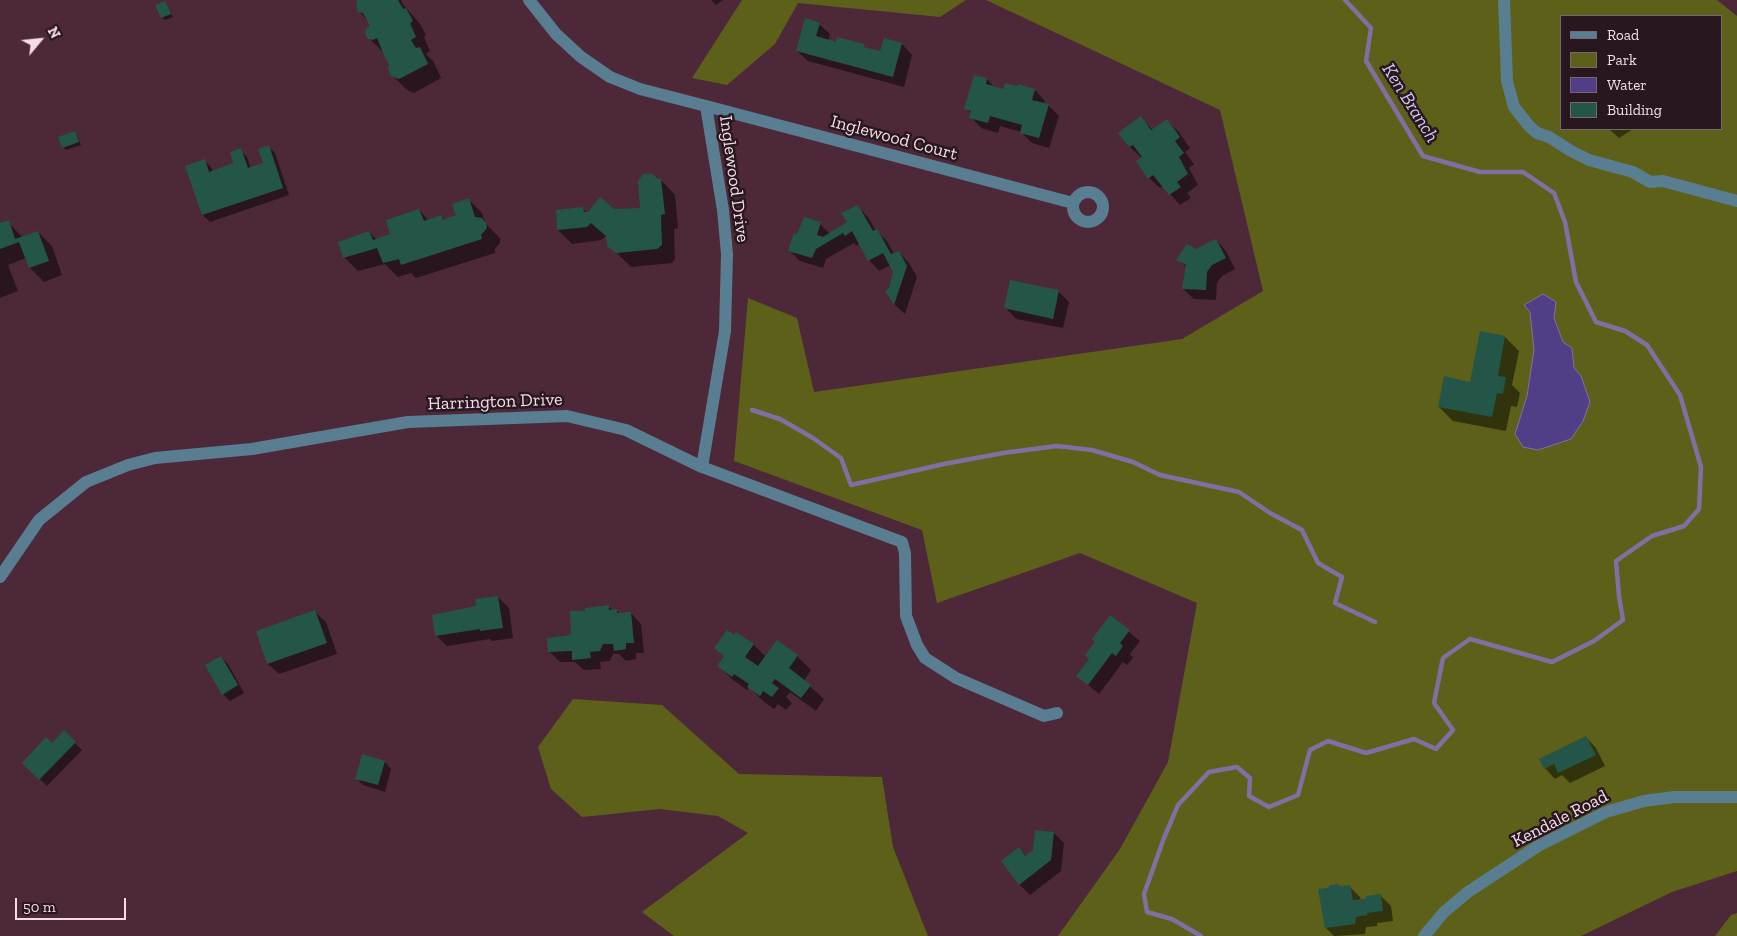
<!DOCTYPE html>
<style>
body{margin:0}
#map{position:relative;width:1737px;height:936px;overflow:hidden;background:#4d2839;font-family:"Zilla Slab",serif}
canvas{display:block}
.legend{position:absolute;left:1560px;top:15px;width:162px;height:115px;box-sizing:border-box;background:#28171f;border:1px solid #7a666f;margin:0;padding:6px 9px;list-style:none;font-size:15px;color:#f5dce6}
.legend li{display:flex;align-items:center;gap:10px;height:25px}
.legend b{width:25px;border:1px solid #7a666f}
.north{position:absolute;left:15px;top:15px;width:50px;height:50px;-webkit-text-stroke:4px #28171f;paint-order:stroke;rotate:62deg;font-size:14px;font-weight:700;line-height:20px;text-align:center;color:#f5dce6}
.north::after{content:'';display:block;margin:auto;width:18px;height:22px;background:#f5dce6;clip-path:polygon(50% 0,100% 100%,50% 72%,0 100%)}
.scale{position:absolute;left:15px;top:898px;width:111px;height:22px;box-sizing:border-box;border:2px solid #f5dce6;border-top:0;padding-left:6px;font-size:15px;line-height:18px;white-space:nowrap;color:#f5dce6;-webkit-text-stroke:4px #28171f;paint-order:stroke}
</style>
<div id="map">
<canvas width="1737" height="936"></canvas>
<ul class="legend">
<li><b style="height:6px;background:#597e92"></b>Road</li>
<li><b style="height:14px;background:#5d6019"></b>Park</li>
<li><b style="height:14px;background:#503f86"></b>Water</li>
<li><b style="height:14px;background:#235648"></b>Building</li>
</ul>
<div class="north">N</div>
<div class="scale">50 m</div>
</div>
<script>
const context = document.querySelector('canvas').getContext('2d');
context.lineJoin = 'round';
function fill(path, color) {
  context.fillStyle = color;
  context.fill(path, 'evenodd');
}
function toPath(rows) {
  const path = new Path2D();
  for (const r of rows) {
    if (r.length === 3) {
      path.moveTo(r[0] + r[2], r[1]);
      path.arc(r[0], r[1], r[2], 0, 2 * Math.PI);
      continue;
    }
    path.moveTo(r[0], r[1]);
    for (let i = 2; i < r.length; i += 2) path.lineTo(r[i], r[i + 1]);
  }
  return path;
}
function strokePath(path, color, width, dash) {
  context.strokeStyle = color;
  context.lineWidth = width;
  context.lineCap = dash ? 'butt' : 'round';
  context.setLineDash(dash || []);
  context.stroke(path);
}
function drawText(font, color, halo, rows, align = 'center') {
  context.font = font + ' "Zilla Slab",serif';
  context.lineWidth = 5;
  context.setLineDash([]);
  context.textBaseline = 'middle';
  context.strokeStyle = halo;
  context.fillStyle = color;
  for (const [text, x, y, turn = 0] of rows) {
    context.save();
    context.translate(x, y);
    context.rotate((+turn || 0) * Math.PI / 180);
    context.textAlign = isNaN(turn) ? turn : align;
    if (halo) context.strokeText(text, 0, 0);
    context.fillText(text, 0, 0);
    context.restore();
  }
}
fill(toPath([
 [742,0,966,0,940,17,798,3,775,44,727,85,692,78],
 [986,0,1717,0,1737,16,1737,871,1672,892,1581,936,1058,936,1120,849,1168,762,1197,603,1080,553,937,603,922,530,734,461,748,298,797,318,814,392,1182,339,1263,291,1220,110],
 [1561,16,1721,16,1721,129,1561,129],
 [573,699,662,705,739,774,882,777,893,847,928,936,674,936,642,912,748,833,718,816,660,809,582,817,551,789,538,747],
 [1737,913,1737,936,1715,936,1731,915]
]), '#5d6019');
const water = toPath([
 [1543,294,1556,302,1554,318,1563,342,1572,348,1574,368,1581,376,1590,402,1583,421,1571,439,1538,450,1523,447,1515,434,1527,396,1534,350,1530,312,1524,305,1543,294]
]);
fill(water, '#503f86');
strokePath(water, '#826ea3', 1);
fill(toPath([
 [357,0,401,0,402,3,420,24,426,35,424,37,430,51,426,54,434,62,441,78,414,93,407,90,392,75,390,63,384,53,369,38,372,26,360,12],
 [711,0,723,0,716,5],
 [164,2,173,17,165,20,162,17],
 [819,24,830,34,828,41,837,43,863,46,867,49,881,53,902,44,912,55,904,87,808,61,797,51],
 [987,79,994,87,1004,90,1018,88,1035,90,1045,101,1044,104,1048,105,1059,116,1049,148,1032,143,1021,132,1000,126,998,133,981,128,971,117,972,114,966,108],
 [1141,118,1153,130,1167,121,1178,131,1190,148,1185,152,1194,164,1189,168,1198,185,1187,193,1191,198,1180,205,1163,186,1160,188,1149,178,1142,158,1130,147,1120,133],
 [1609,129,1633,129,1619,138],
 [74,133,77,136,81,145,66,150,63,147],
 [268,146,275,153,289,195,210,222,203,215,187,167,204,160,211,167,213,172,235,164,240,150,247,157,251,169,265,164],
 [657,180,661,180,675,195,678,228,674,229,675,259,672,263,631,267,609,245,608,238,606,236,601,240,572,244,558,230,582,208,587,213,642,209],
 [468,199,482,213,486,224,500,238,500,243,495,249,495,253,416,278,411,273,398,277,385,264,358,271,344,257,369,232,377,240,392,235,419,210,429,221,440,216,445,221,458,216],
 [857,206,868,217,876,231,887,241,894,254,899,252,909,263,917,277,905,314,895,305,887,291,890,289,894,272,891,265,879,271,869,260,860,243,856,246,854,243,826,259,823,268,800,261,790,251,798,235,820,224,830,234,848,223],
 [8,222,23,238,38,232,52,246,62,275,44,282,30,268,26,258,8,265,18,291,0,298,0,225],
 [1216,240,1226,251,1235,269,1222,276,1217,283,1216,300,1194,299,1183,289,1187,268,1178,259],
 [1058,291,1069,302,1063,328,1016,319,1006,308],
 [1505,337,1519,351,1512,385,1520,393,1517,407,1511,406,1506,431,1453,421,1439,407,1471,383],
 [498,597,509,608,513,638,492,641,490,639,447,646,436,635,478,607],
 [609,607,613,611,616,610,620,614,631,613,641,624,644,653,636,653,636,659,626,661,619,654,613,654,610,661,600,662,601,669,584,670,575,662,560,662,549,651,572,636,587,612],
 [315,612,326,622,337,654,279,674,268,664,257,632],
 [1110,617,1140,641,1130,654,1133,658,1127,665,1123,662,1099,694,1078,676,1091,659,1097,642],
 [736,634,754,645,766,657,777,641,797,656,811,670,804,681,824,699,816,711,790,692,786,697,792,703,786,710,778,704,774,709,763,701,749,687,747,690,733,680,719,666,725,657],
 [221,657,228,664,244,693,230,701,223,694],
 [64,732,82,750,47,786,23,763,52,745],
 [1586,737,1596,748,1605,766,1570,783,1562,775,1555,779,1545,768],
 [385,762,391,769,385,792,363,785,356,778],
 [1036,831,1054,833,1064,843,1061,871,1030,895,1020,885,1003,861,1019,849,1026,856,1034,850],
 [1349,886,1360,897,1361,901,1380,895,1391,906,1393,921,1377,923,1377,926,1366,927,1365,934,1334,936,1326,928,1340,887]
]), '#0007');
strokePath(toPath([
 [752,410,780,419,813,438,841,458,851,485,944,464,1003,453,1057,446,1092,450,1133,462,1160,475,1239,492,1270,513,1302,530,1318,563,1342,577,1335,603,1375,622],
 [1201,936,1172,919,1147,912,1144,894,1164,838,1178,805,1209,772,1237,767,1250,778,1249,796,1269,807,1298,795,1310,750,1328,741,1366,753,1414,739,1436,749,1453,730,1434,703,1443,658,1470,639,1552,662,1594,641,1623,620,1619,596,1616,561,1652,536,1684,526,1699,509,1701,467,1680,395,1647,345,1625,331,1596,322,1576,282,1565,222,1554,193,1523,172,1480,172,1423,156,1366,61,1371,28,1345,0]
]), '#826ea3', 4.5);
fill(toPath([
 [356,0,398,0,403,9,406,8,413,21,410,23,416,37,411,40,416,48,420,47,428,64,399,79,391,76,388,69,389,63,386,60,377,38,373,40,368,39,365,34,366,29,370,26,363,13,358,12,356,7,357,3],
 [165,1,171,14,161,18,155,5],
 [805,18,820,23,816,36,836,42,837,37,864,44,864,47,880,51,884,38,902,43,893,77,796,51],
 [974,75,987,78,986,84,1004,89,1005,83,1017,86,1018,84,1035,89,1032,100,1049,104,1039,138,1020,133,1022,125,990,116,988,123,969,118,971,111,964,109],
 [1141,116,1151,130,1167,119,1180,137,1175,141,1184,153,1179,157,1188,174,1177,182,1181,187,1169,195,1153,175,1148,179,1136,161,1142,157,1133,145,1129,147,1118,133],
 [75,131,79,142,62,148,58,137],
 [269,145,283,188,202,215,185,166,205,159,209,172,233,163,230,152,241,148,248,168,263,163,258,149],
 [643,174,652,174,658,179,661,179,665,214,661,215,662,245,657,249,616,253,607,246,606,236,591,223,587,227,557,230,556,210,583,207,584,212,588,212,600,197,614,209,640,208,638,181],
 [469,198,475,217,482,218,486,223,487,228,481,235,482,239,401,265,399,259,383,263,377,248,343,258,338,242,369,231,373,240,390,234,386,220,419,209,424,221,441,215,443,220,456,215,452,204],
 [858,205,873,231,877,229,891,254,899,251,907,266,894,305,885,291,889,288,893,272,883,253,868,261,852,231,845,236,843,233,816,249,812,258,788,251,794,233,797,234,804,217,821,222,817,235,823,237,847,222,841,213],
 [9,220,15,239,38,231,49,261,29,268,19,242,0,249,0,223],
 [1216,239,1226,258,1212,265,1207,272,1206,290,1182,289,1186,265,1176,260,1187,244,1196,249],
 [1010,280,1059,290,1053,319,1004,308],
 [1480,331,1505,336,1498,376,1506,377,1503,394,1497,393,1492,417,1438,407,1444,376,1470,382],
 [498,596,503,628,480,631,480,629,435,636,432,615,476,606,475,599],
 [609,605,609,610,617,609,617,613,631,612,634,643,626,643,626,649,614,651,613,644,603,644,600,651,590,652,591,658,572,660,572,651,548,652,547,638,571,635,570,611,585,611,585,608],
 [315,610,327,643,267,664,256,631],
 [1110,615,1130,630,1120,643,1123,646,1116,656,1112,653,1088,685,1076,676,1089,659,1085,655,1095,642,1092,639],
 [727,630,734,635,736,632,754,644,745,657,758,666,777,640,798,655,789,668,811,685,801,698,775,679,772,683,779,688,772,697,763,691,760,696,747,687,749,684,734,674,732,677,717,666,724,656,714,648],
 [221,656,238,685,222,695,205,665],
 [64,730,76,742,39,780,22,763,46,737,52,743],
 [1586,736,1596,755,1558,773,1554,764,1544,769,1539,759],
 [362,754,385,761,378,785,355,779],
 [1035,830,1054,832,1051,860,1019,885,1001,861,1019,847,1025,856,1033,850],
 [1338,884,1340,886,1350,885,1353,900,1365,899,1366,896,1381,894,1383,911,1367,913,1367,915,1356,917,1355,924,1325,928,1318,889,1328,888,1330,885]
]), '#235648');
strokePath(toPath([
 [529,0,556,34,581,57,610,77,640,89,706,106,723,210,727,254,725,331,702,467],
 [1504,0,1507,81,1514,107,1529,126,1537,133,1549,137,1571,151,1589,160,1633,172,1650,182,1663,181,1737,201],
 [706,106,1073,203],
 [1088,207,15],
 [0,577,39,520,86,482,128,465,155,458,252,449,408,422,567,416,626,430,702,467,902,542,905,553,906,616,917,645,925,658,956,678,1044,716,1057,713],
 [1424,936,1444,912,1468,892,1538,846,1606,812,1644,801,1674,797,1737,797]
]), '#597e92', 12);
drawText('18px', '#f5dce6', '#28171f', [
 ["Inglewood Court",894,138,15],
 ["Inglewood Drive",734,179,82],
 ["Harrington Drive",495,402,-2],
 ["Kendale Road",1560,819,-27]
]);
drawText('italic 19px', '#cec8f2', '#28171f', [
 ["Ken Branch",1410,103,58]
]);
</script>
